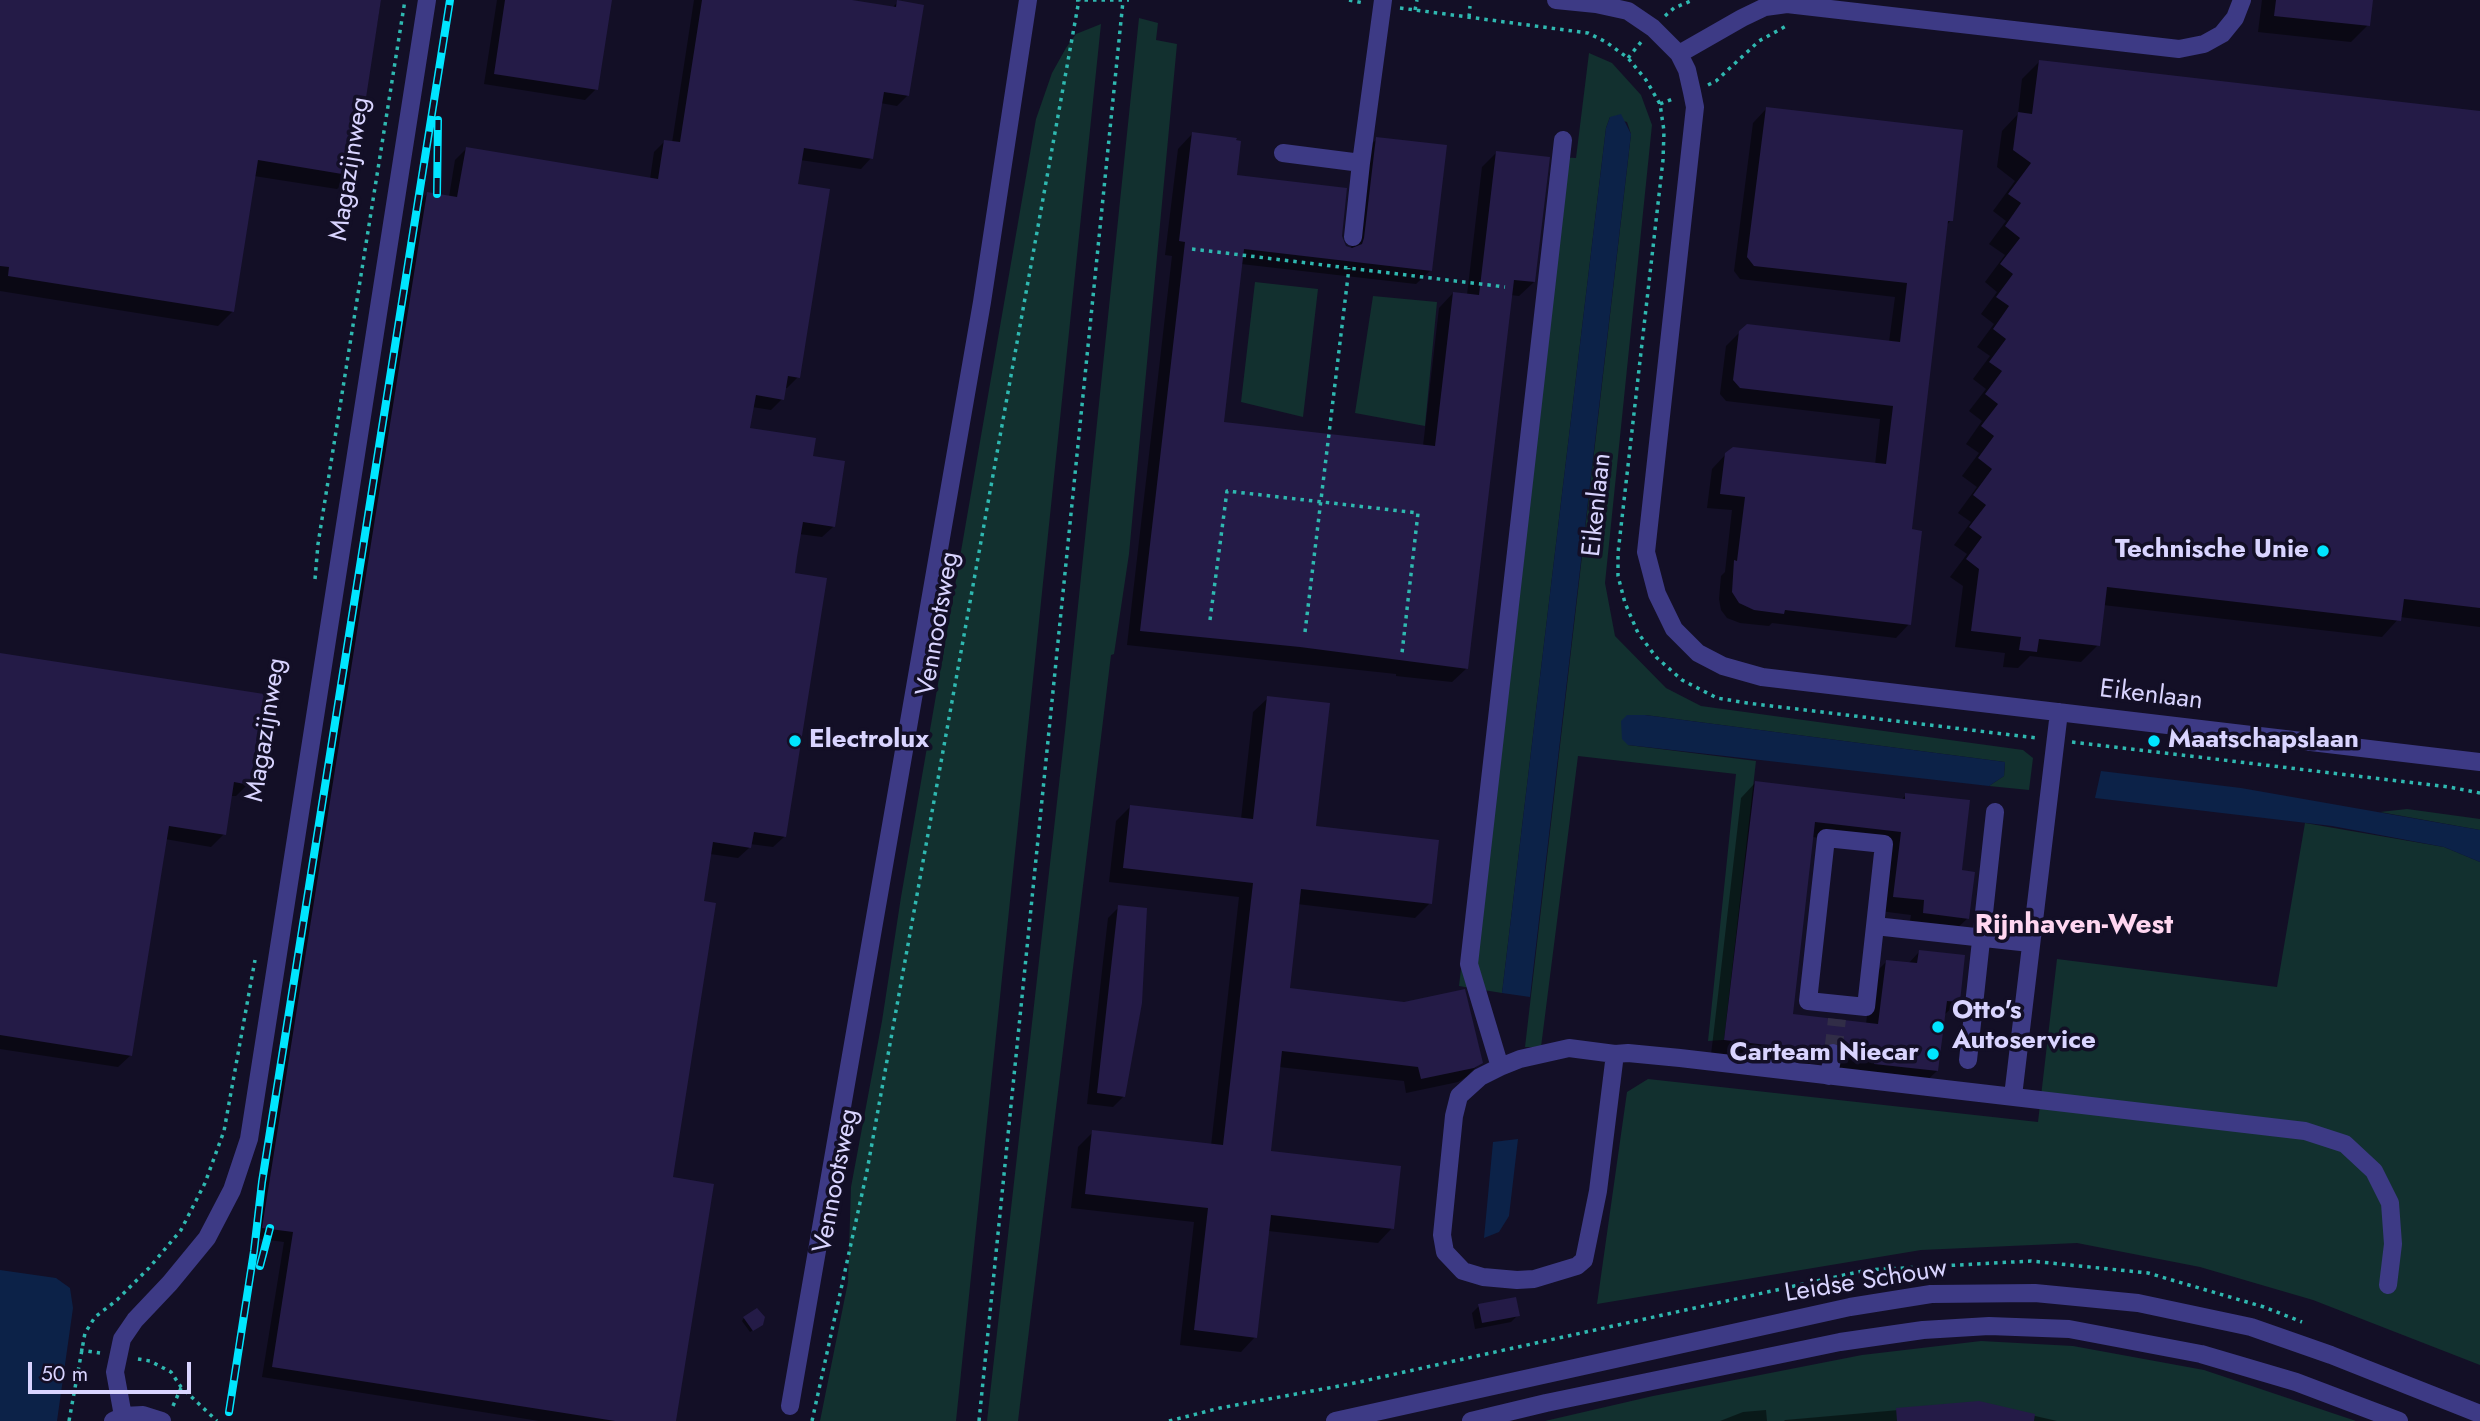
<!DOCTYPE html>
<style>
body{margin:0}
#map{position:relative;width:2480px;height:1421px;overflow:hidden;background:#130f26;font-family:Jost,sans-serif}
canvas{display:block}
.scale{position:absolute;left:28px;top:1362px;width:163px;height:32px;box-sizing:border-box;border:4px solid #d9d4ff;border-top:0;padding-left:9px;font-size:21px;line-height:24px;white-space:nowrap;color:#d9d4ff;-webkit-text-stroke:5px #130f26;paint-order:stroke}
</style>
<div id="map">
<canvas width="2480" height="1421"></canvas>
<div class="scale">50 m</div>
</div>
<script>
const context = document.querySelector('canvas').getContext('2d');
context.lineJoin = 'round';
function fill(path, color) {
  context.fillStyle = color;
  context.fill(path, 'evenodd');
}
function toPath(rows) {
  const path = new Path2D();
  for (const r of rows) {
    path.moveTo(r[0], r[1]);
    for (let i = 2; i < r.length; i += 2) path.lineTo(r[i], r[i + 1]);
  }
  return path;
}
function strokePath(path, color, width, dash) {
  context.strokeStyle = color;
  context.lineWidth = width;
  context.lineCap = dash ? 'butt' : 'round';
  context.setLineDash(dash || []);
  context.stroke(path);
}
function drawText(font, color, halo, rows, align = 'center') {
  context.font = font + ' Jost,sans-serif';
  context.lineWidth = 7;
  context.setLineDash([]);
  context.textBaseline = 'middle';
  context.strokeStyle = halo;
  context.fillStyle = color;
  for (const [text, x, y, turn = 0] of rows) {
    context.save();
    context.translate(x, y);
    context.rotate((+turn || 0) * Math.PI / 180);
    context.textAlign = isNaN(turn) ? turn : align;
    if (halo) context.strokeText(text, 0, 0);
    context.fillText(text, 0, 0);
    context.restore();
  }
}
fill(toPath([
 [1139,18,1158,23,1156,40,1177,44,1129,554,1114,654,1111,655,1018,1421,987,1421,1065,731],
 [1101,24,956,1421,820,1421,848,1282,851,1187,882,1021,901,897,1036,119,1052,73,1066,48,1076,34],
 [1589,53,1612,63,1641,95,1652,125,1605,583,1615,636,1666,688,1701,706,2023,750,2033,758,2029,790,1989,786,2004,776,2005,762,1645,715,1627,715,1628,745,1756,761,1724,1040,1708,1041,1736,774,1578,756,1541,1047,1525,1047,1631,134,1627,122,1610,117,1606,128,1502,993,1459,986,1557,157,1576,158],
 [1255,282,1318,289,1303,417,1241,402],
 [1373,296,1437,302,1425,426,1355,413],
 [2407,809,2480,819,2480,830,2380,812],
 [2305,823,2444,847,2480,862,2480,1365,2313,1300,2200,1267,2077,1243,1921,1250,1597,1304,1627,1092,1648,1079,2038,1122,2057,959,2277,987],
 [1981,1341,2073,1346,2204,1370,2356,1421,1545,1421,1653,1396,1862,1355]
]), '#12302f');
fill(toPath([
 [1621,114,1631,134,1530,997,1502,993,1606,128,1610,117],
 [1627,715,1645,715,2005,762,2004,776,1989,786,1628,745,1622,739,1621,721],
 [2101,771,2241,788,2480,830,2480,862,2444,847,2332,826,2095,798],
 [1518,1139,1509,1216,1499,1232,1484,1238,1493,1142],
 [0,1270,56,1278,70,1288,73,1308,57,1421,0,1421]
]), '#0c2248');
fill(toPath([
 [0,0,381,0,352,175,337,189,254,176,233,311,218,326,0,291],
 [497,0,610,0,596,89,585,100,484,84],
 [694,0,841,0,892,8,898,2,908,95,897,106,880,103,871,158,861,169,800,160,796,186,798,377,787,388,784,388,782,399,771,410,752,407,748,430,811,458,833,527,822,537,799,534,795,557,784,837,773,847,750,844,749,848,738,858,710,854,702,902,671,1179,674,1421,539,1421,262,1377,284,1242,253,1238,416,205,427,194,449,197,455,160,466,149,650,179,654,152,665,141,672,143],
 [2262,0,2371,0,2368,25,2351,42,2258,32],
 [2039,62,2480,113,2480,627,2400,617,2382,637,2103,605,2098,645,2081,662,2030,656,2018,668,2003,667,2005,653,1955,647,1963,586,1950,577,1967,554,1954,545,1971,522,1958,513,1977,487,1962,476,1979,453,1966,444,1982,421,1969,411,1986,389,1973,379,1990,356,1977,347,1994,324,1981,314,1997,292,1985,282,2005,255,1989,244,2006,221,1993,211,2015,181,1997,167,2002,131,2018,114,2022,79],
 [1766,109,1951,220,1946,226,1910,531,1909,624,1896,638,1772,623,1769,626,1740,623,1727,618,1721,610,1719,599,1721,576,1725,572,1732,510,1707,508,1712,469,1726,454,1875,465,1880,419,1726,401,1720,394,1726,346,1740,332,1889,342,1895,297,1740,279,1734,271,1753,123],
 [1192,134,1235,176,1340,237,1344,247,1351,250,1362,153,1377,139,1431,270,1416,284,1241,264,1222,423,1423,446,1439,308,1453,293,1467,295,1482,167,1496,153,1534,282,1519,296,1510,295,1467,668,1452,682,1396,676,1396,674,1127,645,1172,256,1165,255,1178,149],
 [0,654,248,784,236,796,230,796,224,834,211,847,165,839,131,1055,118,1067,0,1049],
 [1268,698,1314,828,1430,903,1415,918,1297,904,1288,990,1481,1062,1466,1077,1458,1082,1406,1093,1404,1081,1279,1067,1269,1152,1392,1228,1378,1243,1268,1231,1255,1337,1241,1352,1180,1345,1194,1222,1071,1208,1078,1147,1093,1132,1211,1146,1239,897,1109,882,1116,821,1131,806,1241,819,1253,712],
 [1755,783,1901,800,1906,795,1960,872,1968,918,1953,932,1909,927,1911,915,1880,911,1887,846,1812,837,1791,1016,1866,1024,1872,976,1887,961,1908,964,1919,952,1958,1002,1943,1016,1937,1071,1922,1085,1830,1071,1829,1063,1819,1056,1805,1067,1711,1055,1741,798],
 [1119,907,1124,1096,1113,1107,1087,1104,1108,918],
 [1479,1306,1518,1315,1511,1322,1475,1329,1472,1313],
 [744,1318,758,1327,750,1332,742,1321],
 [1979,1403,2057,1421,1784,1421,1785,1420],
 [1766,1410,1767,1421,1720,1421,1743,1412]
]), '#0007');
fill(toPath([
 [0,0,381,0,354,176,258,160,234,312,8,276,9,267,0,266],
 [505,0,612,0,598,90,494,74],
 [702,0,852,0,896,7,897,0,924,5,909,96,884,92,873,159,804,148,798,184,830,189,800,378,788,376,784,400,756,395,750,428,816,438,813,456,845,461,835,527,803,522,797,557,795,573,827,578,786,837,754,832,751,848,713,842,704,901,716,903,673,1177,714,1184,676,1421,615,1421,272,1367,293,1232,262,1228,427,192,457,197,466,147,658,179,664,140,680,142],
 [2276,0,2373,0,2370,26,2274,16],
 [2039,60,2480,111,2480,608,2404,599,2401,621,2107,587,2100,646,2039,639,2037,652,2019,650,2021,637,1971,631,1979,569,1966,559,1982,537,1969,527,1986,505,1973,495,1992,469,1978,458,1994,436,1981,426,1998,404,1985,394,2002,371,1989,362,2006,339,1993,329,2009,306,1996,297,2013,274,2000,264,2020,238,2005,226,2021,203,2008,194,2031,163,2013,150,2018,112,2032,114],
 [1766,107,1963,130,1953,221,1948,221,1912,529,1922,531,1911,625,1785,610,1784,614,1754,610,1739,603,1732,592,1734,560,1737,561,1745,497,1720,494,1725,453,1733,447,1886,464,1893,406,1740,388,1733,380,1739,331,1747,324,1900,342,1907,283,1754,266,1747,257],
 [1192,132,1237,138,1236,140,1241,141,1237,175,1347,188,1342,236,1346,246,1352,248,1362,244,1364,238,1376,137,1447,145,1432,271,1244,249,1224,422,1435,446,1453,292,1479,295,1496,151,1550,157,1535,282,1514,280,1468,669,1300,647,1140,631,1185,242,1179,241],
 [0,653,264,694,250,785,234,782,226,835,169,826,132,1056,0,1035],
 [1267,696,1330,703,1316,826,1439,840,1432,904,1301,889,1290,988,1404,1002,1465,989,1483,1063,1474,1068,1421,1079,1418,1067,1282,1051,1271,1151,1401,1166,1394,1229,1271,1215,1257,1338,1194,1330,1208,1208,1085,1194,1092,1130,1223,1145,1253,883,1123,868,1130,805,1253,819],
 [1755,781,1905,799,1905,793,1970,800,1962,870,1975,872,1969,919,1923,913,1924,900,1893,897,1901,832,1815,822,1793,1014,1878,1024,1886,960,1917,963,1919,950,1965,955,1960,1002,1947,1001,1938,1071,1874,1064,1874,1060,1844,1056,1843,1048,1834,1042,1825,1045,1821,1054,1818,1051,1724,1040],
 [1118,905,1147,908,1142,1003,1125,1097,1097,1093],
 [1516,1297,1520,1316,1482,1323,1478,1304],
 [757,1308,765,1317,763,1325,753,1331,743,1317],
 [1979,1401,2035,1414,2034,1421,1897,1421,1896,1408]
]), '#241b47');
strokePath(toPath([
 [1833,1053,1837,1019]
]), '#312d47', 18, [18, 9]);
strokePath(toPath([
 [1076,0,1129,0],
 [1349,0,1364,3],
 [1400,8,1588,33,1606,42,1628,58,1646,80,1660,104,1664,131,1663,160,1618,553,1618,576,1625,603,1638,633,1656,657,1682,680,1717,698,1747,703,2037,738],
 [1415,10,1417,0],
 [1665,16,1674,8,1693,0],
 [1469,17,1470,6],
 [1628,58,1641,42],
 [1708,85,1716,81,1759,41,1788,25],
 [1660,104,1675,98],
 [1192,249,1505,287],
 [315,579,318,544,405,0],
 [1210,620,1227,491,1418,513,1402,653],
 [1305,632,1349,268],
 [2072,742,2449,787,2480,793],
 [80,1350,100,1353],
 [138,1359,150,1361,171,1372,181,1387,217,1421],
 [173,1406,181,1388],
 [69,1421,85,1333,95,1317,117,1300,149,1268,181,1230,205,1183,224,1131,255,960],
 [812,1421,867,1171,1079,0],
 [979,1421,1123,1],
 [1169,1421,1220,1408,1350,1384,1867,1270,2031,1261,2148,1273,2264,1307,2302,1322]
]), '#2fb8b0', 3.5, [3.5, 5]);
strokePath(toPath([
 [1556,0,1596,4,1628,11,1653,28,1679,54,1687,70,1692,92,1695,107,1646,552,1657,594,1674,629,1698,653,1723,666,1762,677,2480,762],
 [1679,54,1742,18,1765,7,1787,4,2179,49,2204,44,2222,34,2235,18,2242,0],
 [1283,153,1361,163,1383,0],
 [1353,237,1361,163],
 [1875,926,1884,844,1826,838,1808,1001,1866,1007,1875,926,2030,943],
 [1615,1054,1598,1191,1584,1260,1577,1266,1534,1279,1517,1280,1483,1277,1463,1271,1445,1252,1442,1235,1454,1116,1459,1096,1480,1077,1500,1067,1520,1059,1569,1048,1615,1054,1628,1053,1680,1058,2305,1131,2345,1144,2374,1171,2390,1203,2393,1244,2388,1285],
 [1968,1060,1995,812],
 [1500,1067,1469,964,1563,140],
 [1829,1076,1833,1053],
 [2013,1096,2059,712],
 [790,1406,982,302,1028,0],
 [123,1416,115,1372,122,1339,135,1320,170,1283,207,1238,232,1190,249,1139,427,0],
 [113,1421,123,1416,143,1415,162,1421],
 [1335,1421,1850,1307,1931,1294,2035,1293,2138,1303,2251,1327,2331,1355,2480,1414],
 [1471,1421,1546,1403,1840,1342,1923,1330,1989,1326,2069,1329,2201,1354,2296,1382,2399,1421]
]), '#3d3a85', 18);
const rail = toPath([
 [437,194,438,120],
 [260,1266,270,1228],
 [229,1412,254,1251,262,1182,450,0]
]);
strokePath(rail, '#00e5ff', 8);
strokePath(rail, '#130f26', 5, [16]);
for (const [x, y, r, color] of [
 [2323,551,7,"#00e5ff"],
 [795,741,7,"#00e5ff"],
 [2154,741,7,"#00e5ff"],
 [1938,1027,7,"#00e5ff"],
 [1933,1054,7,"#00e5ff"]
]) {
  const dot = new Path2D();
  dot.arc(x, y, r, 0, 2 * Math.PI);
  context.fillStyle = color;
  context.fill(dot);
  strokePath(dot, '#130f26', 2.5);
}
drawText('26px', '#d9d4ff', '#130f26', [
 ["Magazijnweg",351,169,-81],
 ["Eikenlaan",1598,505,-84],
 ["Vennootsweg",939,624,-80],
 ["Eikenlaan",2151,696,7],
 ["Magazijnweg",267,730,-81],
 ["Vennootsweg",837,1181,-79],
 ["Leidse Schouw",1866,1282,-9]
]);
drawText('bold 26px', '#d9d4ff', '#130f26', [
 ["Technische Unie",2309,551,"right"],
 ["Electrolux",809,741],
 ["Maatschapslaan",2168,741],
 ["Otto's",1952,1012],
 ["Autoservice",1952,1042],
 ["Carteam Niecar",1919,1054,"right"]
], 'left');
drawText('bold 28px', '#ffd6f0', '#130f26', [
 ["Rijnhaven-West",2074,926]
]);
</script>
